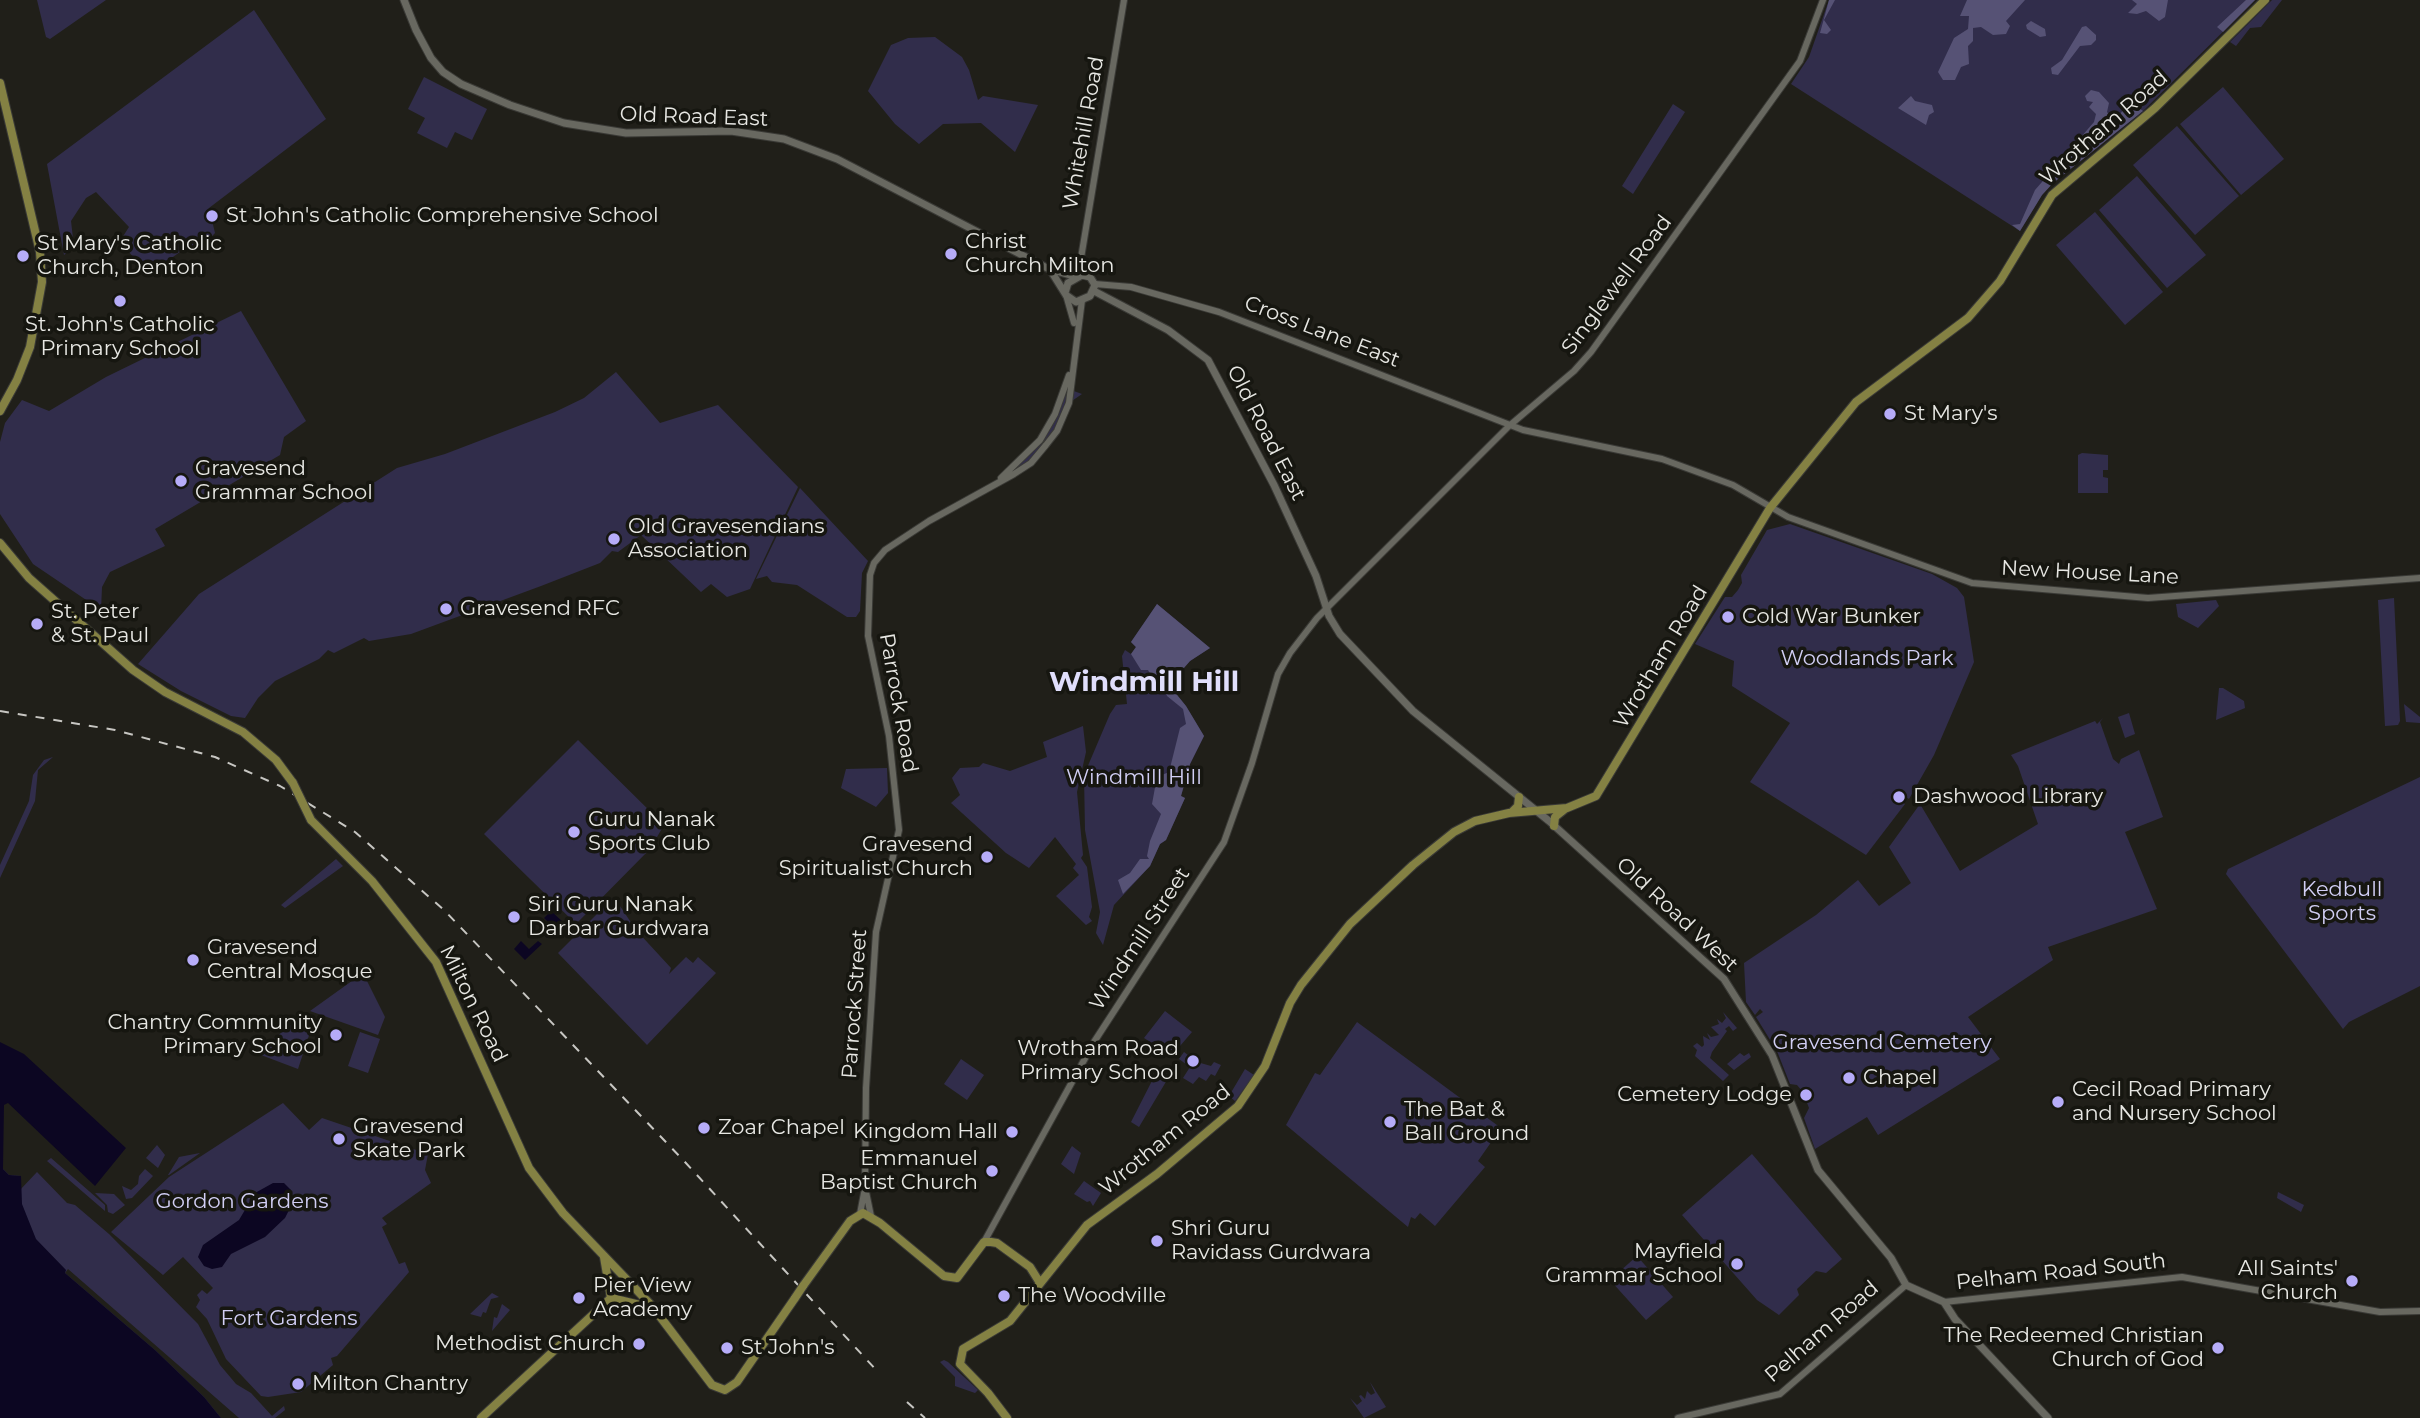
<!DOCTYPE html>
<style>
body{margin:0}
canvas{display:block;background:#201f19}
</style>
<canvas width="2420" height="1418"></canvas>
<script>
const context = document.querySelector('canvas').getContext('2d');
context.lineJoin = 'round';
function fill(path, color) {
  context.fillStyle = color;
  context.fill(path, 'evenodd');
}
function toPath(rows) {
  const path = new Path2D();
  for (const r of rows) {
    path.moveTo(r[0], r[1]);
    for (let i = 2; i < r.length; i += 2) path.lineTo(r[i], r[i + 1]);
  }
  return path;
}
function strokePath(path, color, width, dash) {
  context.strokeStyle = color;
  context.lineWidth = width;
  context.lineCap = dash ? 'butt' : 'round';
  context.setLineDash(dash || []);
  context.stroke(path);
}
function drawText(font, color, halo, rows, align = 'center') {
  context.font = font + ' Montserrat,sans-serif';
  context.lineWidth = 7;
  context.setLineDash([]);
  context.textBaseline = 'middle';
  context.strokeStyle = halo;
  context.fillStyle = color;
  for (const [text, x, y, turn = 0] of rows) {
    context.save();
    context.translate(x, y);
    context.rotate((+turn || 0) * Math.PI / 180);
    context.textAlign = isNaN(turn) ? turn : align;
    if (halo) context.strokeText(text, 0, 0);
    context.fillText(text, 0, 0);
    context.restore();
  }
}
fill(toPath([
 [37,0,106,0,50,39,46,37],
 [1829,0,2255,0,2143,111,2053,183,2042,195,2020,231,1791,84,1809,57],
 [2272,0,2282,0,2261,27,2250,28,2236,46,2230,42],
 [254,10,326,119,209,208,215,233,202,247,184,249,148,275,120,241,129,227,96,192,86,198,71,221,74,247,64,255,47,164],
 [935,37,962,57,969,70,978,100,983,96,1038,105,1015,152,981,123,943,124,919,144,895,124,868,91,891,45,908,38],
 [424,77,487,109,472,140,455,132,447,148,417,133,425,118,408,109],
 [2223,87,2284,159,2241,195,2180,124],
 [1673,104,1685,112,1633,194,1622,186],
 [2177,126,2239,196,2195,235,2133,165],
 [2137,176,2206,255,2167,288,2099,210],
 [2095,212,2163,292,2125,325,2056,245],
 [241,311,306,421,284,437,280,455,155,529,165,546,110,572,102,587,101,610,33,564,0,514,0,442,5,423,22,400,49,411,106,377],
 [1071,366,1071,390,1082,394,1069,403,1057,431,1031,463,1014,474,1005,475,1031,449,1061,399],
 [616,372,660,423,718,405,798,487,750,589,727,597,711,584,701,592,641,535,618,552,612,551,600,563,541,586,411,634,369,641,364,638,334,653,328,650,319,659,275,681,258,698,245,718,231,716,181,691,138,664,199,594,397,468,445,454,555,412,584,398],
 [2082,453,2108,455,2108,470,2103,470,2103,477,2108,478,2108,493,2078,493,2078,455],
 [800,488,868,561,862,573,860,611,856,617,847,617,797,585,772,582,767,576,756,579],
 [1790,524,1932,574,1957,588,1964,597,1974,662,1934,755,1909,799,1896,791,1893,796,1905,804,1866,855,1750,782,1790,723,1732,686,1734,661,1695,644,1725,597,1732,597,1738,590,1742,583,1741,575,1767,530],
 [2394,598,2400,721,2398,725,2385,726,2378,600],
 [2216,600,2219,606,2198,628,2178,617,2176,604],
 [1157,604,1210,648,1190,661,1169,685,1186,706,1204,736,1190,764,1181,796,1185,798,1166,840,1160,844,1150,866,1114,905,1103,945,1096,933,1100,912,1085,830,1084,775,1110,714,1116,705,1127,704,1122,656,1125,650,1131,654,1136,647,1131,642],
 [2219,688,2223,688,2244,701,2245,708,2216,720],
 [2404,704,2420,717,2420,723,2406,722],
 [2129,713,2135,734,2125,738,2118,717],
 [2103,718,2100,722,2113,759,2119,764,2121,759,2139,750,2163,817,2125,832,2157,909,2048,947,2053,960,1968,1017,2000,1059,1878,1135,1867,1117,1815,1149,1804,1118,1809,1108,1803,1092,1797,1085,1790,1084,1777,1051,1756,1017,1763,1012,1760,1009,1755,1015,1746,1002,1744,963,1816,915,1858,880,1879,906,1911,883,1889,847,1920,804,1960,871,2038,824,2018,766,2011,755,2095,721,2097,724],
 [1083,726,1086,752,1077,792,1083,855,1081,858,1087,867,1092,907,1089,917,1092,921,1086,925,1056,896,1079,875,1073,868,1076,864,1055,837,1029,868,1006,853,951,803,960,795,952,778,960,768,979,767,983,763,1010,771,1047,757,1043,742],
 [578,740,664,825,650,849,576,924,484,834],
 [53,757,38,770,35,801,0,878,0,865,29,801,33,775,44,760],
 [887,768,888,793,876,807,841,788,846,769],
 [2420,777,2420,986,2349,1022,2343,1029,2226,874,2228,869],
 [336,859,343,866,285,908,281,905],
 [614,897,636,930,671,968,669,974,686,957,693,963,698,957,716,973,647,1045,558,953],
 [363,973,385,1017,378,1035,310,1011],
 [1165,1011,1192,1032,1180,1046,1176,1043,1169,1054,1144,1038],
 [1723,1012,1737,1028,1733,1031,1729,1026,1725,1029,1727,1031,1712,1052,1710,1058,1729,1075,1723,1081,1695,1056,1697,1050,1693,1046,1697,1043,1702,1047,1704,1045,1703,1036,1710,1040,1707,1033,1711,1037,1719,1035,1711,1027,1719,1024,1717,1019,1722,1023,1726,1018],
 [305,1013,315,1017,298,1069,261,1055,258,1052],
 [1357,1022,1501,1128,1478,1161,1485,1167,1435,1226,1420,1213,1415,1219,1411,1217,1408,1227,1286,1125,1315,1073,1320,1075],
 [360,1032,380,1039,368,1073,348,1066],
 [1184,1052,1197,1062,1211,1066,1214,1062,1221,1065,1215,1076,1211,1074,1206,1081,1199,1077,1193,1084,1183,1078,1190,1067,1179,1059],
 [1740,1053,1744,1056,1749,1053,1751,1057,1734,1070,1727,1064],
 [961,1059,984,1075,967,1100,944,1084],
 [1245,1069,1254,1075,1235,1101,1229,1096],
 [1156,1073,1167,1080,1139,1127,1131,1122],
 [283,1103,309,1130,322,1118,428,1154,425,1170,431,1183,382,1218,387,1224,382,1227,399,1264,405,1262,409,1272,337,1356,331,1358,333,1365,301,1392,268,1397,261,1396,226,1359,207,1319,196,1307,200,1300,197,1295,202,1290,207,1294,213,1288,183,1257,163,1275,111,1232,169,1177],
 [157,1145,165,1155,158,1168,146,1158],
 [1072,1146,1081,1153,1074,1174,1061,1164],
 [3,1152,3,1169,9,1175,21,1176,20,1190,37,1172,67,1203,75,1205,109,1234,198,1324,220,1365,236,1384,251,1393,272,1416,284,1406,285,1410,275,1418,239,1418,68,1269,65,1273,155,1350,204,1397,221,1418,0,1303],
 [200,1153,169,1175,168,1175,179,1157],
 [1752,1154,1842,1259,1826,1273,1816,1271,1797,1289,1799,1295,1779,1315,1757,1300,1682,1215],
 [51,1158,105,1205,105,1211,47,1161],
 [145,1169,153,1176,132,1198,126,1199,122,1186,131,1190,138,1184,139,1176],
 [1084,1181,1101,1193,1093,1206,1090,1201,1087,1202,1074,1194],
 [2278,1192,2304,1205,2301,1212,2277,1198],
 [95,1193,114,1194,125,1205,113,1214,108,1212,107,1205],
 [1637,1256,1673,1297,1646,1320,1610,1280],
 [492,1293,499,1297,491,1299,486,1313,483,1312,481,1317,470,1314],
 [502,1304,510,1310,492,1331,494,1317,497,1318],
 [944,1360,948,1362,978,1390,975,1393,955,1386,955,1377,940,1362],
 [1370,1382,1386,1407,1364,1418,1350,1398,1357,1405,1362,1401,1359,1396,1361,1395,1365,1399,1367,1391,1371,1395,1375,1393]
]), '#312d4b');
fill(toPath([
 [1829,0,1835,0,1824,20,1831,30,1827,34,1820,33],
 [1967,0,2025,0,2006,21,2010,26,2006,34,1993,35,1981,27,1973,28,1973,41,1968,46,1969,64,1961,67,1955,80,1943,80,1938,72,1954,38,1968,29,1969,16,1960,16],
 [2132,0,2168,0,2165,17,2159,21,2146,11,2137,14,2128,13,2137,4],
 [2246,0,2255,0,2223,32,2217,27],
 [2031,21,2045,29,2046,36,2040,37,2027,29,2026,25],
 [2086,26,2096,35,2096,40,2091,45,2080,46,2058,75,2052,74,2051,68,2062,60,2082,27],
 [2091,90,2099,92,2109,103,2107,112,2112,118,2117,118,2130,101,2143,111,2053,183,2042,195,2020,231,2012,225,2020,224,2035,190,2094,122,2096,114,2089,107,2093,102,2087,101,2085,96],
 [1911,96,1915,101,1932,105,1934,112,1929,115,1926,125,1898,108],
 [1157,604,1210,648,1190,661,1169,685,1186,706,1204,736,1190,764,1181,796,1185,798,1166,840,1160,844,1150,866,1123,894,1118,880,1130,873,1140,859,1149,859,1147,856,1150,841,1161,814,1152,804,1156,782,1157,777,1169,772,1180,728,1186,724,1183,709,1167,696,1164,688,1157,686,1148,670,1141,670,1131,654,1136,647,1131,642]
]), '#565275');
fill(toPath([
 [551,911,563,922,547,938,544,935,552,926,544,918],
 [521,941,529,949,538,941,542,944,525,960,514,949],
 [0,1042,24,1054,126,1148,95,1186,8,1103,4,1105,3,1169,9,1175,21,1176,22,1204,36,1239,66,1270,65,1273,155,1350,204,1397,221,1418,0,1418],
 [273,1183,284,1183,291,1190,290,1208,285,1218,265,1237,231,1254,222,1267,212,1269,204,1266,198,1257,203,1245,239,1220,255,1193]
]), '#0c0622');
const tertiary = toPath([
 [1081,260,1089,269,1089,276],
 [1078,276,1124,0],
 [1095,284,1131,287,1219,312,1523,430,1662,459,1733,485,1788,517,1972,583,2148,598,2420,578],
 [1066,295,1074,323],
 [1001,478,1040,440,1055,414,1069,375],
 [860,1214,864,1193],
 [871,1216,865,1187,866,1088,876,932,899,830,889,736,868,636,870,575,874,563,885,550,929,521,1014,474,1031,463,1046,445,1057,431,1069,403,1082,300],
 [984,1242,1094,1042,1224,842,1252,763,1278,674,1290,653,1317,618,1509,426,1574,371,1591,352,1800,61,1823,0],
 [1944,1302,2182,1277,2380,1312,2420,1311],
 [1678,1418,1780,1394,1906,1285]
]);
const secondary = toPath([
 [404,0,416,30,431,58,443,72,461,84,510,105,564,123,626,133,731,131,784,139,837,159,1049,269,1077,277],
 [1051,271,1066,295,1076,302,1090,296,1095,285,1090,277,1082,275,1068,283,1065,293],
 [1094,291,1168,330,1208,360,1274,485,1316,576,1329,616,1340,634,1413,711,1549,821,1724,979,1772,1055,1818,1170,1891,1258,1906,1285,1944,1302,1955,1319,2048,1418]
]);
const primary = toPath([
 [0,83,40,252,42,282,30,347,17,380,0,411],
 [0,543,29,578,133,670,165,692,243,732,276,760,293,783],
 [1512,812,1518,806,1519,797],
 [311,820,372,881,436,962,529,1168,563,1213,652,1306,712,1385,725,1390,737,1382,795,1298],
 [1554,826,1555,817,1565,809],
 [604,1257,611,1298],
 [803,1286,850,1221,863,1213,880,1223,944,1276,957,1278,984,1242,991,1242,997,1243,1030,1267,1040,1283],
 [611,1298,640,1305,653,1313],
 [481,1418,611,1298],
 [1007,1418,988,1393,960,1364,963,1349,1010,1321,1087,1225,1157,1174,1238,1106,1265,1066,1290,1003,1301,985,1350,924,1413,865,1454,832,1475,821,1509,813,1567,808,1596,796,1770,508,1856,402,1968,318,2000,281,2052,195,2155,108,2265,0]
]);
strokePath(tertiary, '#3a3a36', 8);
strokePath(secondary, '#3a3a36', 9);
strokePath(primary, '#3a3a36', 10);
strokePath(tertiary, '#686860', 6);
strokePath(secondary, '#686860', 7);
strokePath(primary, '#848143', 8);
strokePath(toPath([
 [0,711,115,730,215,757,280,786,355,832,444,910,684,1161,878,1372],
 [907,1402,925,1418]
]), '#c7c6c2', 2, [9, 9]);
const primaryBridge = toPath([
 [293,783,311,820],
 [795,1298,803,1286]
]);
strokePath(primaryBridge, '#3a3a36', 10, []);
strokePath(primaryBridge, '#848143', 8);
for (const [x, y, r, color] of [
 [212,216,7,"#b6acf8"],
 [951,254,7,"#b6acf8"],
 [23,256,7,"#b6acf8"],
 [120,301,7,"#b6acf8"],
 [1890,414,7,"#b6acf8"],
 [181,481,7,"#b6acf8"],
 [614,539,7,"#b6acf8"],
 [446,609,7,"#b6acf8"],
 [1728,617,7,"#b6acf8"],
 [37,624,7,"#b6acf8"],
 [1899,797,7,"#b6acf8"],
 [574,832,7,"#b6acf8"],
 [987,857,7,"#b6acf8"],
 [514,917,7,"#b6acf8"],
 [193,960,7,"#b6acf8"],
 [336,1035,7,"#b6acf8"],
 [1193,1061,7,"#b6acf8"],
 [1849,1078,7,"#b6acf8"],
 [1806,1095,7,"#b6acf8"],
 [2058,1102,7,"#b6acf8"],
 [1390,1122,7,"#b6acf8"],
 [704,1128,7,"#b6acf8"],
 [1012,1132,7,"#b6acf8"],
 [339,1139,7,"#b6acf8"],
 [992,1171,7,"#b6acf8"],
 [1157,1241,7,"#b6acf8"],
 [1737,1264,7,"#b6acf8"],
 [2352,1281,7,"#b6acf8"],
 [1004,1296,7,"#b6acf8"],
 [579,1298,7,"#b6acf8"],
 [639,1344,7,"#b6acf8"],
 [727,1348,7,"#b6acf8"],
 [2218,1348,7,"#b6acf8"],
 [298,1384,7,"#b6acf8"]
]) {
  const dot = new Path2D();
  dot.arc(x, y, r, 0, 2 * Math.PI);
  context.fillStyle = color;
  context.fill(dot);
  strokePath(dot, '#161610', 2.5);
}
drawText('21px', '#e7e7e3', '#161610', [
 ["Old Road East",694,117,2],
 ["Wrotham Road",2104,128,-41],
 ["Whitehill Road",1084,133,-80],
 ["Singlewell Road",1617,285,-53],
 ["Cross Lane East",1322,332,21],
 ["Old Road East",1266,433,63],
 ["New House Lane",2090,573,3],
 ["Wrotham Road",1661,657,-59],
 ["Parrock Road",898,703,80],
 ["Old Road West",1677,915,43],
 ["Windmill Street",1140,939,-57],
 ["Milton Road",473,1004,64],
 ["Parrock Street",855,1004,-86],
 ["Wrotham Road",1165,1140,-39],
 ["Pelham Road South",2061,1272,-6],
 ["Pelham Road",1822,1332,-41]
]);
drawText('21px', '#e7e7e3', '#161610', [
 ["St John's Catholic Comprehensive School",226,216],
 ["Christ",965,242],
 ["Church Milton",965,266],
 ["St Mary's Catholic",37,244],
 ["Church, Denton",37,268],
 ["St. John's Catholic",120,325,"center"],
 ["Primary School",120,349,"center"],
 ["St Mary's",1904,414],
 ["Gravesend",195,469],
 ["Grammar School",195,493],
 ["Old Gravesendians",628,527],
 ["Association",628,551],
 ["Gravesend RFC",460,609],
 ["St. Peter",51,612],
 ["& St. Paul",51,636],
 ["Cold War Bunker",1742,617],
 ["Dashwood Library",1913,797],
 ["Guru Nanak",588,820],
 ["Sports Club",588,844],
 ["Gravesend",973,845,"right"],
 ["Spiritualist Church",973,869,"right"],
 ["Siri Guru Nanak",528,905],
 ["Darbar Gurdwara",528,929],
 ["Gravesend",207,948],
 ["Central Mosque",207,972],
 ["Chantry Community",322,1023,"right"],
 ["Primary School",322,1047,"right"],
 ["Wrotham Road",1179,1049,"right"],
 ["Primary School",1179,1073,"right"],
 ["Chapel",1863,1078],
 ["Cecil Road Primary",2072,1090],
 ["and Nursery School",2072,1114],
 ["Cemetery Lodge",1792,1095,"right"],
 ["The Bat &",1404,1110],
 ["Ball Ground",1404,1134],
 ["Gravesend",353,1127],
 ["Skate Park",353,1151],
 ["Zoar Chapel",718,1128],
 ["Kingdom Hall",998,1132,"right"],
 ["Emmanuel",978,1159,"right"],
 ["Baptist Church",978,1183,"right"],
 ["Shri Guru",1171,1229],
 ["Ravidass Gurdwara",1171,1253],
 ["Mayfield",1723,1252,"right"],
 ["Grammar School",1723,1276,"right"],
 ["All Saints'",2338,1269,"right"],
 ["Church",2338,1293,"right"],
 ["Pier View",593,1286],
 ["Academy",593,1310],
 ["The Woodville",1018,1296],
 ["The Redeemed Christian",2204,1336,"right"],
 ["Church of God",2204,1360,"right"],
 ["Methodist Church",625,1344,"right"],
 ["St John's",741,1348],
 ["Milton Chantry",312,1384]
], 'left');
drawText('21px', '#d2cff5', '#161610', [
 ["Woodlands Park",1867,659],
 ["Windmill Hill",1134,778],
 ["Kedbull",2342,890],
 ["Sports",2342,914],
 ["Gravesend Cemetery",1882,1043],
 ["Gordon Gardens",242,1202],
 ["Fort Gardens",289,1319]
]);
drawText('bold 28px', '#e0defb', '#161610', [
 ["Windmill Hill",1144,683]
]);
</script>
